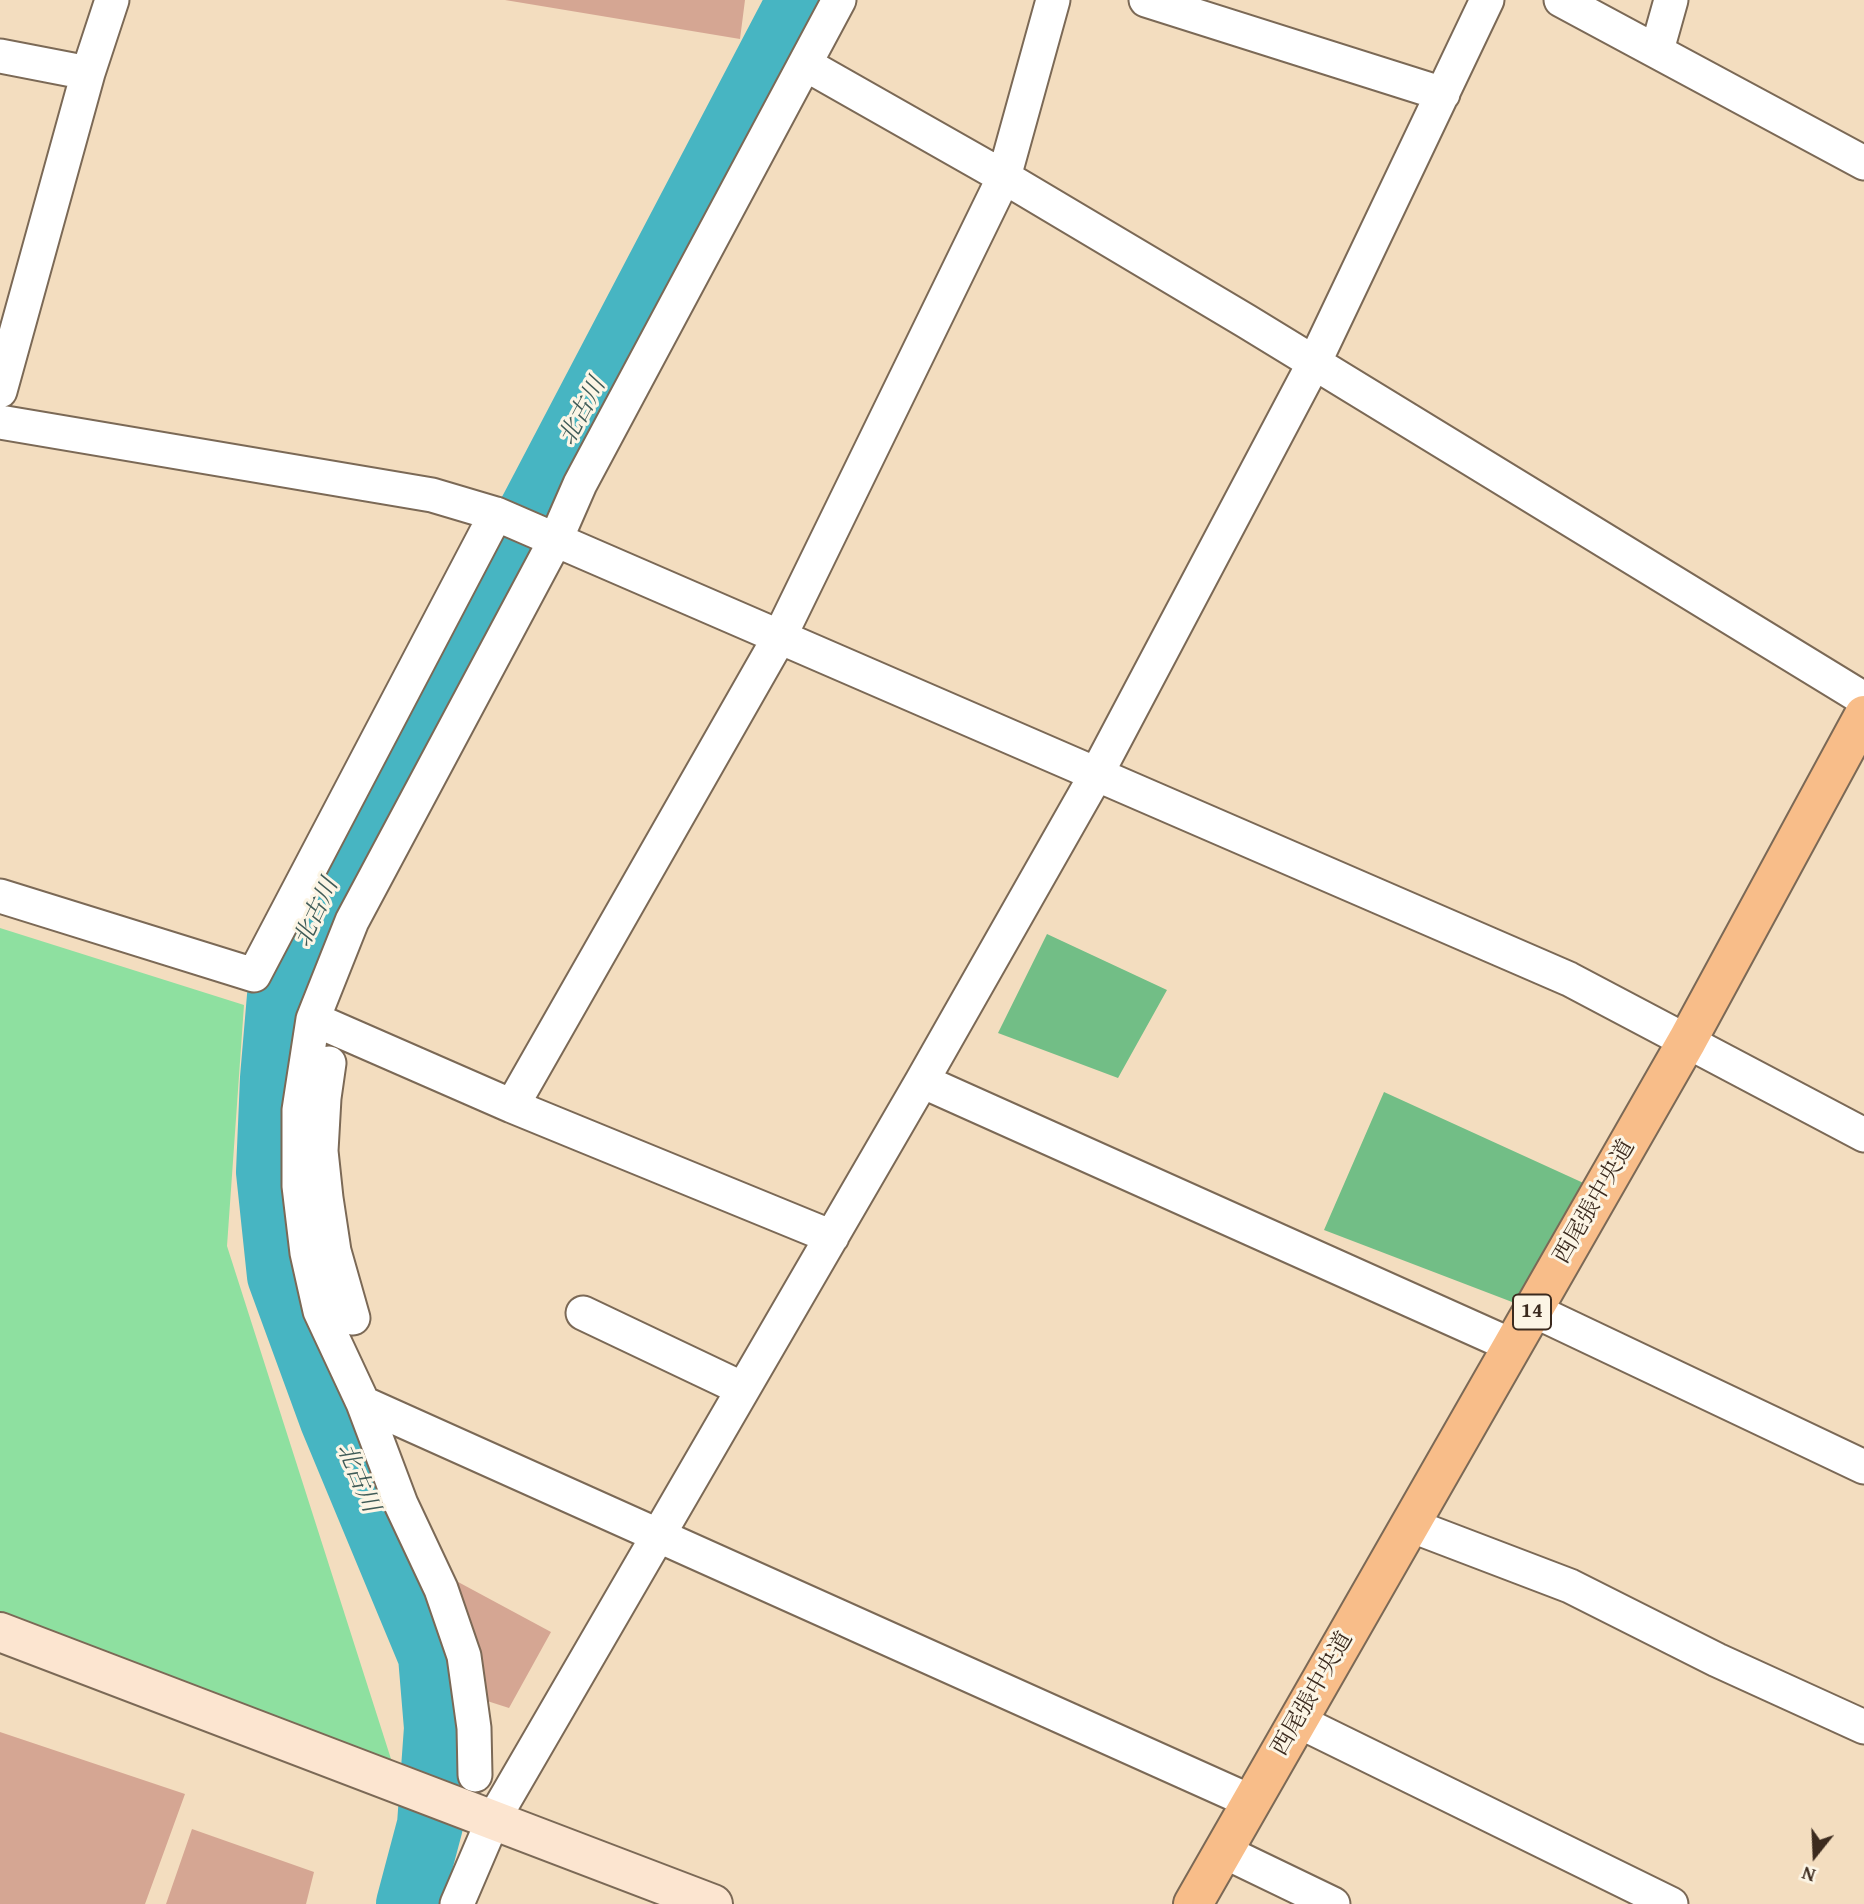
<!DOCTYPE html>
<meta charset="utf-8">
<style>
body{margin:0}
#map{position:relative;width:1864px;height:1904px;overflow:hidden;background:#f3ddbf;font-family:"Gentium Book Plus",serif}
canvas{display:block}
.north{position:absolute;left:1780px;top:1820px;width:70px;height:70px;-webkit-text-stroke:5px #fcf5e5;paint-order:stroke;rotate:198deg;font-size:19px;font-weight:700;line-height:28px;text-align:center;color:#3b2a1e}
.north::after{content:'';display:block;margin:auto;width:24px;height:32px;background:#3b2a1e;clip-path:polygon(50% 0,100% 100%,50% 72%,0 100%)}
</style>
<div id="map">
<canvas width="1864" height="1904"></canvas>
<div class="north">N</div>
</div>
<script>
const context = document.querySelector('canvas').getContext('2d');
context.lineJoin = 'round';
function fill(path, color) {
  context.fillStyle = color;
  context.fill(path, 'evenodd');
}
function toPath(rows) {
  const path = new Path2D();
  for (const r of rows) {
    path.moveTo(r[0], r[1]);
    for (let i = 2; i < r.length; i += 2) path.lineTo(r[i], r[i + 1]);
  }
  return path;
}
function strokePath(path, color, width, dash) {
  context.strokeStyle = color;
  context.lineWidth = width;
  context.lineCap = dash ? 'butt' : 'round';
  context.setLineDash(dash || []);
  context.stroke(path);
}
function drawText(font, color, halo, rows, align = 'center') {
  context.font = font + ' "Gentium Book Plus","Noto Serif JP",serif';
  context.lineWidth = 6;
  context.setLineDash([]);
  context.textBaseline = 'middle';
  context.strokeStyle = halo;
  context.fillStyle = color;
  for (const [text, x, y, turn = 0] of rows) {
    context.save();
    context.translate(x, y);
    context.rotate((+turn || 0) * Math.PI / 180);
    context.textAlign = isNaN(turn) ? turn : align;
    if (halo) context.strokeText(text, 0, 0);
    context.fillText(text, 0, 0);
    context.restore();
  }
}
fill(toPath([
 [0,928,244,1005,227,1246,399,1784,0,1632]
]), '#8ee0a0');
fill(toPath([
 [1047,934,1167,990,1118,1078,998,1033],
 [1384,1092,1601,1191,1533,1310,1324,1230]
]), '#72be86');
strokePath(toPath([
 [409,1904,430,1825,437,1728,431,1656,332,1418,280,1276,269,1172,273,1078,280,996,315,910,401,756,535,505,800,0]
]), '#47b5c2', 66);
fill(toPath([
 [505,0,745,0,740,39],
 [447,1576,551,1632,509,1708,481,1699],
 [0,1732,185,1794,145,1904,0,1904],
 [192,1829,314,1872,306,1904,166,1904]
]), '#d5a693');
const street = toPath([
 [1146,0,1443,94],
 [1561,0,1864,163],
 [1657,50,1671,0],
 [0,56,88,73],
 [805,64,1004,177,1246,321,1864,699],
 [0,391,88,73,112,0],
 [0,422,432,495,496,514,1569,979,1864,1135],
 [0,896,254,975,496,514],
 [313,1019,299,1110,299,1186,307,1253,320,1311,363,1403,401,1504,441,1589,464,1656,474,1728,475,1775],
 [329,1063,324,1098,321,1151,326,1198,334,1251,353,1318],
 [922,1081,1513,1346],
 [512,1106,779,638,1004,177,1053,0],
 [832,1237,512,1106,313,1019,352,921,556,539,580,484,839,0],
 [1533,1310,1864,1467],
 [583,1313,743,1389],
 [363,1403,1252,1802],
 [1410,1525,1570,1586,1717,1660,1864,1727],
 [1298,1721,1671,1904],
 [1223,1851,1333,1904],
 [457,1904,493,1820,922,1081,1096,775,1314,363,1487,0]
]);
const secondary = toPath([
 [0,1632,713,1904]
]);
const primary = toPath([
 [1193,1904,1687,1041,1864,715]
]);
strokePath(street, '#7b6956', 37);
strokePath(secondary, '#7b6956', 42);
strokePath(primary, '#7b6956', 42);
strokePath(street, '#fff', 33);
strokePath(secondary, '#fce5d0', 38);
strokePath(primary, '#f8bd89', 38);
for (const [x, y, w] of [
 [1532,1312,38]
]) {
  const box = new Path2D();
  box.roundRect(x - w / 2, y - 17.5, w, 35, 5);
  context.fillStyle = '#fcf5e5';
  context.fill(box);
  strokePath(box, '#3b2a1e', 2);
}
drawText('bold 21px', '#3b2a1e', null, [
 ["14",1532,1312]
]);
drawText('23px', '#3b2a1e', '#fcf5e5', [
 ["西尾張中央道",1595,1202,-60],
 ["西尾張中央道",1313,1694,-60]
]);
drawText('italic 24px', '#3f5b57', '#fcf5e5', [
 ["北古川",583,412,-62],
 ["北古川",317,913,-65],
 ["北古川",357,1478,67]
]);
</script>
